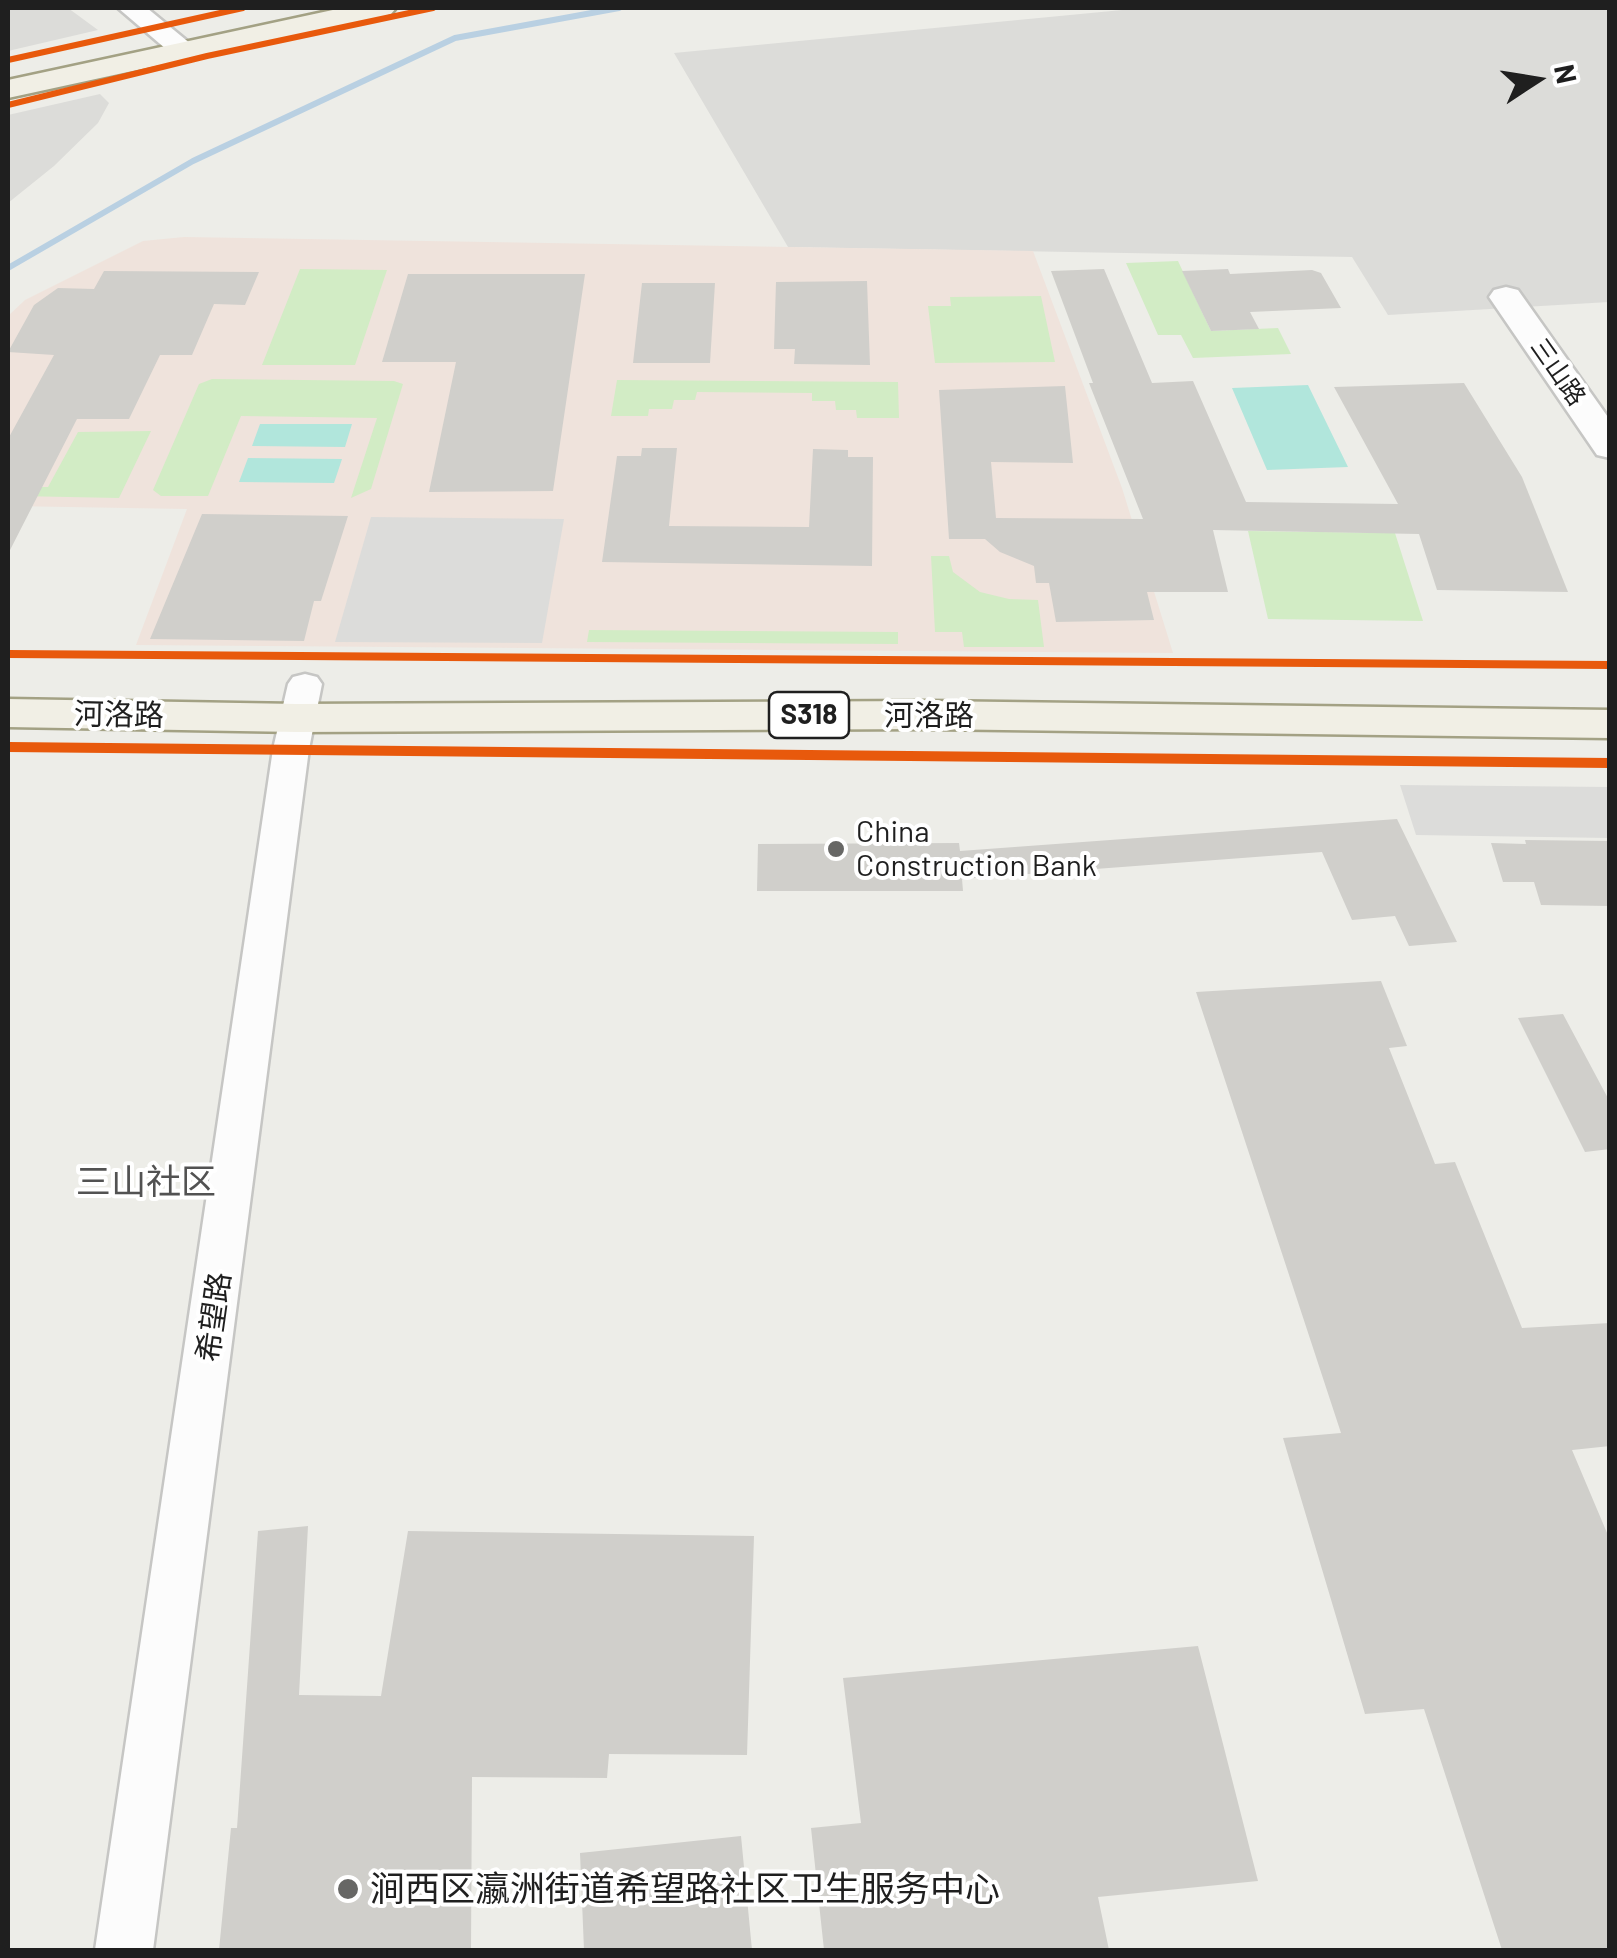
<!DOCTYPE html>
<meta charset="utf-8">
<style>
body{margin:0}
#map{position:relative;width:1617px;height:1958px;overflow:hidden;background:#edede8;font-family:Barlow,sans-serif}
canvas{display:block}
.frame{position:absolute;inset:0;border:10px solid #1f1f1f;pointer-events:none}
.north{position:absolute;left:1487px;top:30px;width:100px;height:100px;-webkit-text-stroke:8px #fff;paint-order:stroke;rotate:78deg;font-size:28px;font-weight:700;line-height:40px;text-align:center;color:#1f1f1f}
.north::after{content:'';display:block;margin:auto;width:35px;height:45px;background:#1f1f1f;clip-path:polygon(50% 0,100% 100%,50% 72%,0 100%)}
</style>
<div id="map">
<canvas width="1617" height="1958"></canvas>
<div class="frame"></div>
<div class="north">N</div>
</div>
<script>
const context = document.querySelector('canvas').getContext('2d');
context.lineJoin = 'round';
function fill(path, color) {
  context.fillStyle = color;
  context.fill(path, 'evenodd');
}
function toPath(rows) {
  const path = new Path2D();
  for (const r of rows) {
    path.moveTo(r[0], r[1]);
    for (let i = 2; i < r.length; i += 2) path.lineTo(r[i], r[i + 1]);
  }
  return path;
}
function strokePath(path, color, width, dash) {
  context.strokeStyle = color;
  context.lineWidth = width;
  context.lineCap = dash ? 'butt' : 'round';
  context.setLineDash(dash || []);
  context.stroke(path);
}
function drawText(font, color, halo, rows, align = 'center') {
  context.font = font + ' Barlow,"Noto Sans SC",sans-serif';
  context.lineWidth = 8;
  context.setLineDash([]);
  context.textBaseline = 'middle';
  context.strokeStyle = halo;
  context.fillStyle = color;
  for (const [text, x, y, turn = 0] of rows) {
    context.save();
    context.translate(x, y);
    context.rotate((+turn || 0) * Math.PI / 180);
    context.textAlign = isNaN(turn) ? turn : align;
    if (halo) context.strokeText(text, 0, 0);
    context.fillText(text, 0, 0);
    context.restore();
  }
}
fill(toPath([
 [8,8,68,8,98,30,8,51],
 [1143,8,1609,8,1609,302,1388,315,1352,257,788,247,674,53],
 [100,94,109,103,98,123,54,166,8,203,8,115]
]), '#dcdcd9');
fill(toPath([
 [184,237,1033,251,1122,488,1173,653,136,645,187,509,8,506,8,316,25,300,143,241]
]), '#efe3dc');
fill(toPath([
 [1178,261,1211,331,1278,328,1291,354,1193,358,1181,335,1158,335,1126,263],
 [300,269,387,270,355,365,262,365],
 [1041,296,1055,362,935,363,928,306,951,306,950,297],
 [212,379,394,381,403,384,371,489,351,498,377,418,241,416,208,496,161,496,153,490,199,384],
 [617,380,898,382,899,418,857,418,856,410,836,410,835,401,812,401,812,393,697,392,695,400,674,400,672,409,649,409,648,416,611,416],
 [151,431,119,498,18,496,23,487,48,487,78,432],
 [1248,531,1395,533,1423,621,1268,619],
 [931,556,949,556,953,572,980,592,1009,599,1038,600,1044,647,964,647,962,632,935,632],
 [589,630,898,632,898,644,587,642]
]), '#d2ecc5');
fill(toPath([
 [1308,385,1348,467,1267,470,1232,388],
 [260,424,352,424,345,447,252,446],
 [248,458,342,459,334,483,239,482]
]), '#b1e6dc');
fill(toPath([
 [371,517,564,519,542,643,335,642],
 [1400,785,1609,787,1609,838,1416,835]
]), '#dcdcda');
strokePath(toPath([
 [8,268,193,161,455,38,619,8]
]), '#b9d0e2', 6);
fill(toPath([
 [1104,269,1152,383,1193,381,1246,502,1398,504,1334,387,1464,383,1522,477,1568,592,1437,590,1419,534,1213,530,1228,592,1147,592,1154,620,1056,622,1049,583,1036,583,1034,566,1000,552,985,539,949,539,939,390,1065,386,1073,463,991,462,996,518,1143,519,1089,383,1093,383,1051,271],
 [1228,269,1230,274,1312,270,1321,273,1341,308,1250,312,1259,329,1211,331,1182,271],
 [104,271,259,272,245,305,214,304,192,355,160,355,129,419,77,419,8,554,8,439,54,355,8,352,34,305,58,288,94,289],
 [408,274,585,274,553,491,429,492,456,362,382,362],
 [867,281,870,365,794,364,795,349,774,349,776,282],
 [642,283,715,283,710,363,633,363],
 [642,448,677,448,669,526,809,527,813,449,848,450,848,457,873,457,872,566,602,562,617,456,641,456],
 [202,514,348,516,321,601,314,601,304,641,150,639],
 [1397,819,1457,942,1409,946,1395,916,1352,920,1322,852,962,879,963,891,757,891,758,844,959,843,960,851],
 [1525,840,1610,841,1610,906,1541,905,1534,882,1503,882,1491,843,1526,844],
 [1381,981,1407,1046,1389,1048,1435,1164,1455,1162,1522,1328,1610,1323,1610,1446,1572,1450,1610,1540,1610,1950,1502,1950,1424,1709,1365,1714,1283,1438,1341,1433,1196,992],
 [1563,1014,1610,1102,1610,1149,1585,1152,1518,1018],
 [308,1526,299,1695,381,1696,408,1531,754,1536,747,1755,609,1754,607,1778,472,1777,471,1950,219,1950,231,1828,237,1828,258,1531],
 [1198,1646,1258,1881,1098,1897,1109,1950,824,1950,811,1828,861,1823,843,1678],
 [741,1836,752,1950,584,1950,580,1853]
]), '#d0cfcb');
const minor = toPath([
 [305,674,317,677,322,684,309,749,153,1950,95,1950,273,749,288,684,293,677,305,674]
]);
const tertiary = toPath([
 [118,8,147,8,197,49,183,57,173,55,118,8],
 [1506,287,1518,290,1610,420,1610,458,1597,455,1489,297,1494,290,1506,287]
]);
const primary = toPath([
 [342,8,396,8,391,14,381,17,8,98,8,80,342,8],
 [8,699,297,704,928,701,1610,710,1610,738,928,729,297,732,8,727,8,699]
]);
strokePath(minor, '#c6c6c4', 5);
strokePath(tertiary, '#c6c6c4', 5);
strokePath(primary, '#a3a184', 5);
fill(minor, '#fcfcfc');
fill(tertiary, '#fcfcfc');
fill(primary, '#f1efe5');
strokePath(toPath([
 [8,60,243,8],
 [8,105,207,56,433,8]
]), '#e8590c', 6);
strokePath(toPath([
 [8,654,1610,665]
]), '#e8590c', 8);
strokePath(toPath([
 [8,747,1610,763]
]), '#e8590c', 10);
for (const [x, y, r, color] of [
 [836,849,10,"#676765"],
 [348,1889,12,"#676765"]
]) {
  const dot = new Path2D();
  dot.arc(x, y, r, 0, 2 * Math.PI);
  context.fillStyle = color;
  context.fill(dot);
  strokePath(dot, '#fff', 4);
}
drawText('25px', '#1f1f1f', '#fff', [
 ["三山路",1558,372,55]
]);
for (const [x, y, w] of [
 [809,715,80]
]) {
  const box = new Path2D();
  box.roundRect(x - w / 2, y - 23, w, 46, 8);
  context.fillStyle = '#fff';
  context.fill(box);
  strokePath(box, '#1f1f1f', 2.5);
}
drawText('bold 28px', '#1f1f1f', null, [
 ["S318",809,715]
]);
drawText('30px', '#1f1f1f', '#fff', [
 ["河洛路",119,715,1],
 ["河洛路",929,716],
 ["希望路",214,1317,-82]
]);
drawText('30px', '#1f1f1f', '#fff', [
 ["China",856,832],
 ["Construction Bank",856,866]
], 'left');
drawText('35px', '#525252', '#fff', [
 ["三山社区",146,1182]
]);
drawText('35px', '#1f1f1f', '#fff', [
 ["涧西区瀛洲街道希望路社区卫生服务中心",370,1889]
], 'left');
</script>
